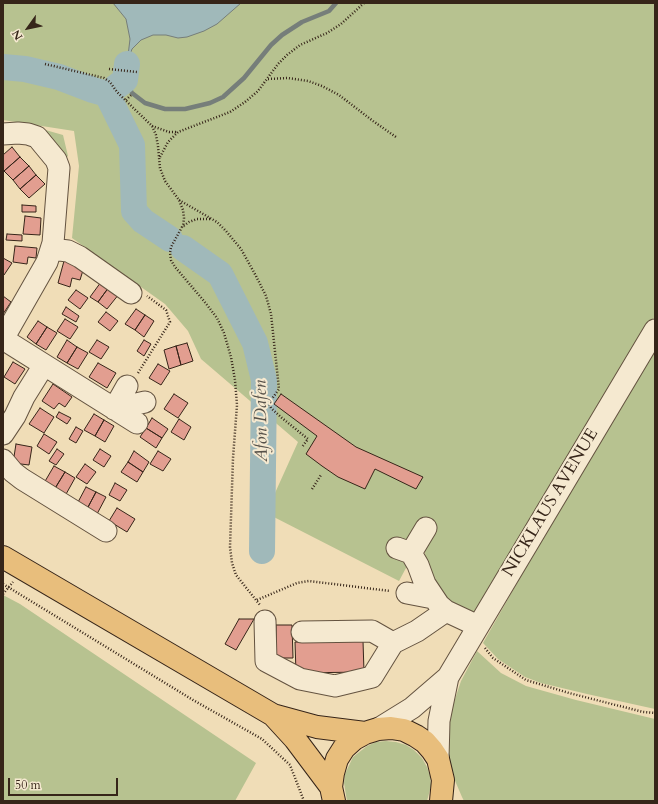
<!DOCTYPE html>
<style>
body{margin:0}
#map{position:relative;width:658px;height:804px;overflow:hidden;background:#f0ddb7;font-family:Cardo,serif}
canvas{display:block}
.frame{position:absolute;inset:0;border:4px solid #362519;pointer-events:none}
.north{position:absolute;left:8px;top:8px;width:40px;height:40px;-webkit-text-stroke:3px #f5e9d0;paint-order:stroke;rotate:237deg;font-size:11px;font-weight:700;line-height:16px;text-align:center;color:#362519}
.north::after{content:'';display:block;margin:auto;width:14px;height:18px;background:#362519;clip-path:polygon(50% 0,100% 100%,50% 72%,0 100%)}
.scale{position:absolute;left:8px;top:778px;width:110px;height:18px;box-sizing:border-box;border:2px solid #362519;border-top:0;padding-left:5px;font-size:12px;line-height:14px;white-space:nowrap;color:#362519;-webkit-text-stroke:3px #f5e9d0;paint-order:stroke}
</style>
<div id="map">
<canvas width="658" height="804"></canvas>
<div class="frame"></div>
<div class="north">N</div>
<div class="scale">50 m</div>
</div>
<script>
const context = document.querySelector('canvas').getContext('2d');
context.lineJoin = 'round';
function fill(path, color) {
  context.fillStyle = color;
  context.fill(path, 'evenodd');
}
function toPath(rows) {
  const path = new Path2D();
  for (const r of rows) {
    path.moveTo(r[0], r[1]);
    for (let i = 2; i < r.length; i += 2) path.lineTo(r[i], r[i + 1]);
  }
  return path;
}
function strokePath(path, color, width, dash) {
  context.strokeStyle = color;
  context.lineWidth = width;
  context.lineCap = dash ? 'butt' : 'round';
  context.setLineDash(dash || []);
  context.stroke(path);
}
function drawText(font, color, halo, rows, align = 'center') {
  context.font = font + ' Cardo,serif';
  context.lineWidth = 4;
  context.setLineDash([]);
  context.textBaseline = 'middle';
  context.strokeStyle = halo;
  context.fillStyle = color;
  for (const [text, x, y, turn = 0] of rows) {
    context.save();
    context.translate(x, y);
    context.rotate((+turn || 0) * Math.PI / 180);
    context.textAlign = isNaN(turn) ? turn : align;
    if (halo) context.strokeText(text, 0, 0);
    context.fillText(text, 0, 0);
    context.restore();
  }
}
fill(toPath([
 [3,3,655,3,655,316,479,611,472,614,448,607,426,577,425,551,434,529,428,527,399,581,266,513,298,442,201,359,188,331,165,304,72,238,79,166,74,131,3,120],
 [42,129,63,135,68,156,66,158],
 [655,349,655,709,587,694,541,683,525,677,498,659,483,643,563,502],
 [3,595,20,604,256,763,235,801,3,801],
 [477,651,501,673,526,686,576,700,655,719,655,801,464,801,462,797,450,769,447,749,450,714,461,681],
 [386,741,396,742,406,745,414,750,422,758,427,767,430,776,431,786,427,801,347,801,344,783,345,774,353,757,367,746,376,742]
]), '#b7c290');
const water = toPath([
 [113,3,241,3,217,24,204,31,187,37,178,38,166,35,153,35,141,40,132,49,127,64,130,39,126,19,113,3]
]);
fill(water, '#a0b9ba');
strokePath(water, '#767e7a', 1);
strokePath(toPath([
 [125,80,132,93,145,103,165,109,185,109,210,103,223,97,244,78,271,45,282,35,302,22,329,11,336,3]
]), '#767e7a', 4.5);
strokePath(toPath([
 [127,64,125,80,107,94,132,145,134,211,143,221,170,239],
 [3,67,25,69,59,77,93,90,107,94],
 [183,248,220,274,255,343,264,380,262,551]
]), '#a0b9ba', 26);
const building = toPath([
 [12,147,20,157,4,171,3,169,3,155,12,147],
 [20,157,29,166,13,180,4,171,20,157],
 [29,166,36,175,20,189,13,180,29,166],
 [36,175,45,184,29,198,20,189,36,175],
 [22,205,36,206,36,212,22,212,22,205],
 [25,216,41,218,40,235,23,234,25,216],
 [7,234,22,235,22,241,6,240,7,234],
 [15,246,37,248,36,258,28,257,27,264,13,262,15,246],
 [3,258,12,263,4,275,3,275,3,258],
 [64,261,84,267,80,280,72,278,70,287,58,283,64,261],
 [101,282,109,287,98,302,90,297,101,282],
 [109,287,119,294,107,309,98,302,109,287],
 [76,290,88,298,80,309,68,300,76,290],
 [3,296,11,302,3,314,3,296],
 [66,307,79,316,76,322,62,314,66,307],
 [136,309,145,315,135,330,125,324,136,309],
 [106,312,118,321,110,331,98,322,106,312],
 [145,315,154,321,144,337,135,330,145,315],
 [65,319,78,327,70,339,57,331,65,319],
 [38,321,47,327,36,344,27,337,38,321],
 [47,327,57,333,46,350,36,344,47,327],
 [67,340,77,347,67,363,57,357,67,340],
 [97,340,109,347,101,359,89,352,97,340],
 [144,340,151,344,144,356,137,351,144,340],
 [187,343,193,361,181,365,176,346,187,343],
 [176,346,181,365,169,369,164,350,176,346],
 [77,347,88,353,78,369,67,363,77,347],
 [13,362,25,369,15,384,4,377,13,362],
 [98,363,116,373,107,388,89,377,98,363],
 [158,364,170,371,161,385,149,378,158,364],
 [53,384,72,397,65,407,59,403,54,409,42,401,53,384],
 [174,394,188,403,178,418,164,409,174,394],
 [281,394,356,447,423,477,416,489,375,469,365,489,338,477,322,466,306,454,317,436,274,404,281,394],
 [40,408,54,417,44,433,29,424,40,408],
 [59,412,71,418,67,424,56,417,59,412],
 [94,414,104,420,95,436,84,430,94,414],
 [152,418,168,429,162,438,146,428,152,418],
 [179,419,191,427,184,440,171,432,179,419],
 [104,420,114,426,105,442,95,436,104,420],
 [76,427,83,431,76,443,69,439,76,427],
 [146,428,162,438,156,448,140,437,146,428],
 [44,434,57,442,49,454,37,446,44,434],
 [16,444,32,447,29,465,13,463,16,444],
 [57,449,64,454,56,465,49,461,57,449],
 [100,449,111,456,104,467,93,460,100,449],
 [134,451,149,462,143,472,128,462,134,451],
 [158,451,171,459,163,471,150,464,158,451],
 [128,462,143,472,137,482,121,472,128,462],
 [85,464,96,472,87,484,76,477,85,464],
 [54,466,65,472,54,490,44,483,54,466],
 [65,472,75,478,65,496,54,490,65,472],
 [115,483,127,490,120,501,109,495,115,483],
 [86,487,96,492,87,509,77,504,86,487],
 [96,492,106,497,97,514,87,509,96,492],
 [117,508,135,519,127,532,109,521,117,508],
 [239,619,254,619,236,650,225,644,239,619],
 [276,625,292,625,293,658,276,658,276,625],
 [363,641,364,672,296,673,295,642,363,641]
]);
fill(building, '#e29e90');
strokePath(building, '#362519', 1);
const minor = toPath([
 [3,134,18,133,28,134,37,137,56,160,59,168,53,243,47,262,3,339],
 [51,249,68,251,80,257,131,293],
 [3,339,137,423],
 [114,409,145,402],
 [114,409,127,386],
 [3,434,15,416,24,397,44,365],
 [3,460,13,472,22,479,106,531],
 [397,548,411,553,418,565,425,584,439,605,446,611,478,626],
 [411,553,426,528],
 [407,593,433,598],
 [265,621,266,661,300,679,335,686,372,677,393,643],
 [302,632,372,631,393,643,417,631,446,611],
 [378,729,412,708,448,677,655,330],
 [438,759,439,721,448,677]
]);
const major = toPath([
 [3,557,273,715,317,727,365,733],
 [273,715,295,739,331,787],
 [334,801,331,787,333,773,337,759,344,748,354,739,365,733,378,729,391,728,404,730,416,736,425,742,432,750,438,759,443,780,441,801]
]);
strokePath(minor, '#645340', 23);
strokePath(major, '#362519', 24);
strokePath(toPath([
 [45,64,104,78,110,82,117,92,152,126,156,135,158,146,160,168,165,181,179,200,183,210,184,218,183,227],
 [109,69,137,72],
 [268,79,288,78,308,81,322,86,339,95,373,121,396,137],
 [126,100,131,95],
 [152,126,169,132,178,132],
 [160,157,168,142,178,132,230,112,245,102,258,91,278,64,287,55,300,45,327,33,341,24,364,3],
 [179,200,217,222,226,231,241,249,256,276,266,296,271,314,279,389,269,403,271,408,282,418,308,439,302,447],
 [210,219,197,219,189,222,182,227,171,247,170,253,171,260,175,267,204,301,217,318,224,333,231,357,235,380,237,405,233,458,230,547,232,563,236,575,260,605],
 [138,373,170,322,166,310,147,296],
 [312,489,321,475],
 [3,584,193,700,262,739,290,765,304,801],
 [3,594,13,582],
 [257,600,297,583,309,581,390,591],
 [485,648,493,658,526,680,569,693,643,712,655,713]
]), '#362519', 2.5, [1, 2]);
strokePath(minor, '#f5e9d0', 21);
strokePath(major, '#e8be7c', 22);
drawText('17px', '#362519', '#f5e9d0', [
 ["NICKLAUS AVENUE",551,503,-59]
]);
drawText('italic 18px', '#565149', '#f5e9d0', [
 ["Afon Dafen",262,421,-91]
]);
</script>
